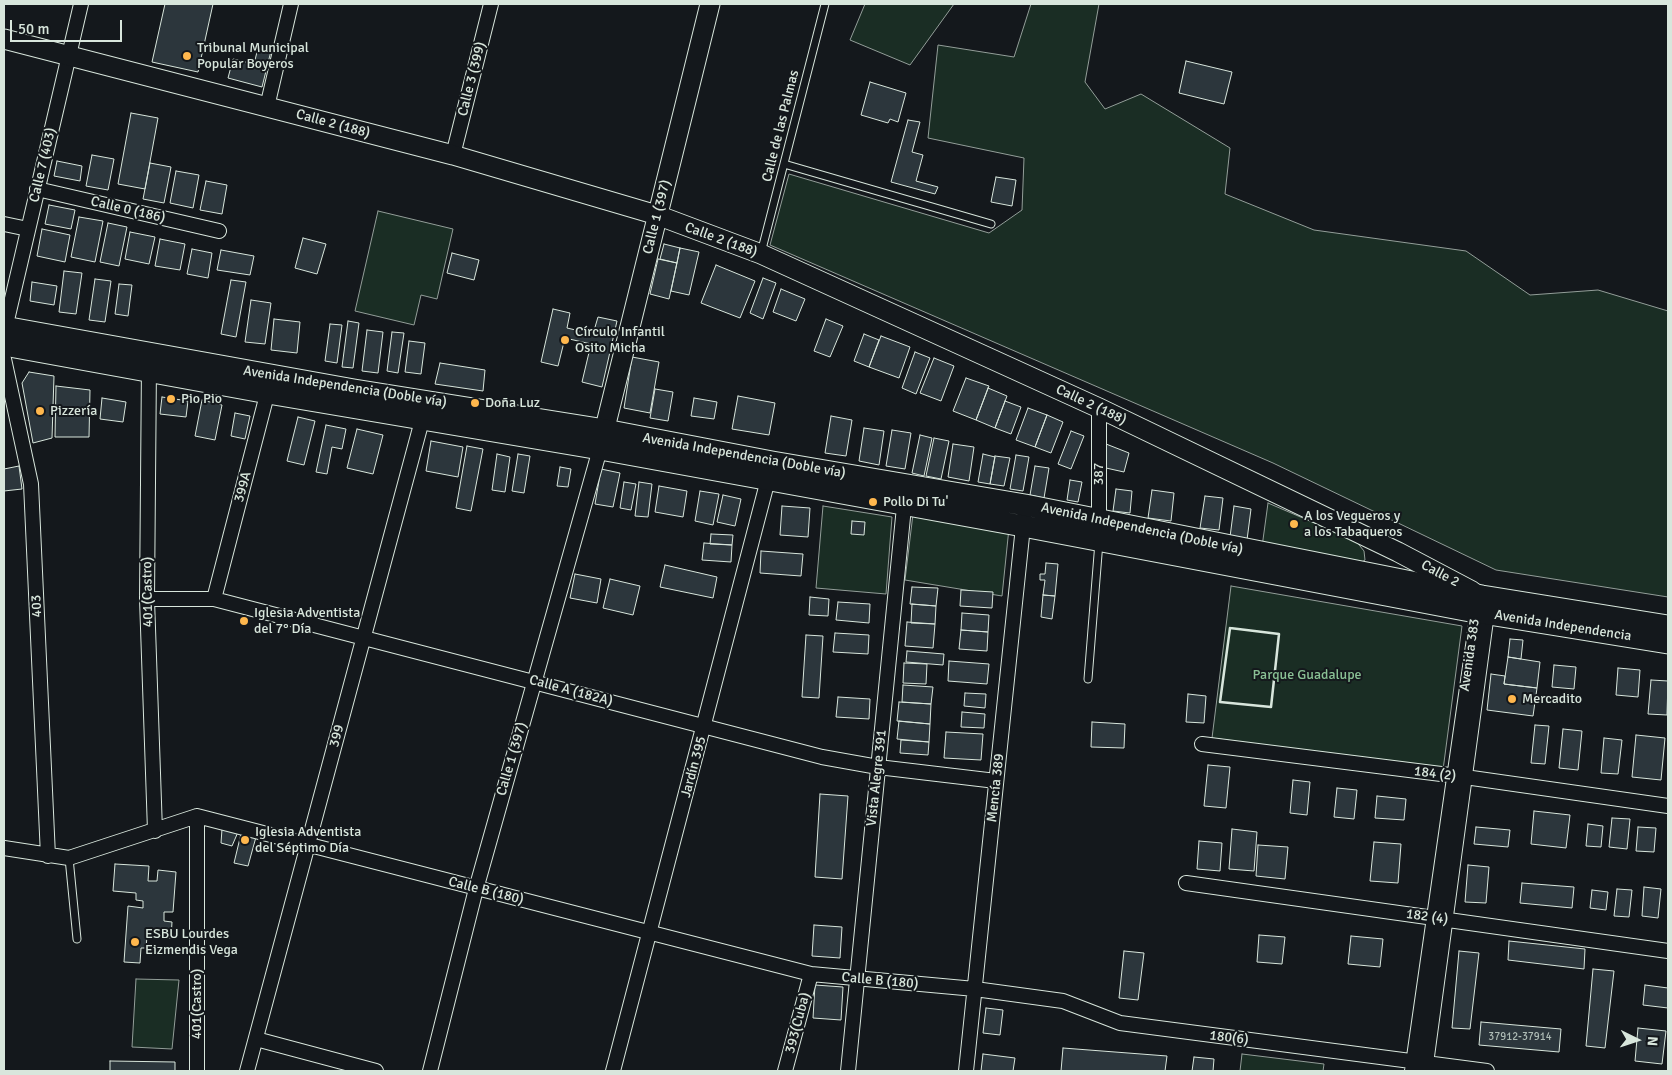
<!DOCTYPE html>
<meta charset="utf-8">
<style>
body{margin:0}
#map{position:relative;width:1672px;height:1075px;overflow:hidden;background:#14181c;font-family:Signika,sans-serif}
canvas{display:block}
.frame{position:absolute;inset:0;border:5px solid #d8e6dc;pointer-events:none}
.north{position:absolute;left:1612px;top:1015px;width:50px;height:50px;-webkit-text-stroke:4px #14181c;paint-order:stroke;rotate:94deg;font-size:14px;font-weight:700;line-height:20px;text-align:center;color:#d8e6dc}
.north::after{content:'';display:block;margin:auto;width:18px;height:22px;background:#d8e6dc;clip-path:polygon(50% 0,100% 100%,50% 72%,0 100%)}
.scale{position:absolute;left:10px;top:20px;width:112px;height:22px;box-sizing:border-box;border:2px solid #d8e6dc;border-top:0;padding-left:6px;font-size:15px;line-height:18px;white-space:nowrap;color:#d8e6dc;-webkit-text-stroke:4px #14181c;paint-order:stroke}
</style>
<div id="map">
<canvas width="1672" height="1075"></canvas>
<div class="frame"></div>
<div class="north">N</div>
<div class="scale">50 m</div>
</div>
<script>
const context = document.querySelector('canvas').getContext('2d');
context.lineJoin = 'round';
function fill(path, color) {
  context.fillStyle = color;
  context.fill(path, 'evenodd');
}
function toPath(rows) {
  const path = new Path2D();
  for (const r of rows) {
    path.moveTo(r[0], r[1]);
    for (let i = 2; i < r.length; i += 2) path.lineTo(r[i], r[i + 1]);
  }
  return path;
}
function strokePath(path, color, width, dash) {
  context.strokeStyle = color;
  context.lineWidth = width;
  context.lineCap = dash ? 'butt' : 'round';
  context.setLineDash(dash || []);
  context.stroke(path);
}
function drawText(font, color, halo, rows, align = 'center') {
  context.font = font + ' Signika,sans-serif';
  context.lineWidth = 4;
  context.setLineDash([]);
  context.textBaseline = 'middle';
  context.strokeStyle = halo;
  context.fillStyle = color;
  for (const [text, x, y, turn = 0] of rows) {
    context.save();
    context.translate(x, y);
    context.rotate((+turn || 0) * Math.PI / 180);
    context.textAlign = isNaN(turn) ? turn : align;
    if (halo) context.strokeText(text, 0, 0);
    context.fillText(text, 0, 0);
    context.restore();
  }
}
const green = toPath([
 [865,4,954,4,910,65,850,40,865,4],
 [1031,4,1099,4,1085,82,1105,109,1141,94,1230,148,1225,194,1314,230,1466,251,1530,295,1598,290,1668,311,1668,597,1496,570,1273,463,770,245,789,174,989,233,1022,210,1024,158,928,138,938,45,1014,57,1031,4],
 [378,211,453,229,437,299,421,295,414,325,355,311,378,211],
 [1268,503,1356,541,1364,551,1365,560,1357,565,1262,547,1268,503],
 [823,506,892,517,886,594,816,588,823,506],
 [913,514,1009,528,1002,596,905,580,913,514],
 [1231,586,1462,626,1443,770,1212,738,1231,586],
 [136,979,179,980,172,1049,132,1047,136,979],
 [1242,1054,1324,1064,1323,1071,1240,1071,1242,1054]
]);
fill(green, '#1a2d24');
strokePath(green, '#939e99', 1);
const building = toPath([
 [165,4,213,4,198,72,152,62,165,4],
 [258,48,271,51,262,87,228,78,233,59,254,64,258,48],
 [1186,61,1232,72,1224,104,1179,93,1186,61],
 [870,82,906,93,898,122,890,119,888,123,861,115,870,82],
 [131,113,158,118,145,189,118,184,131,113],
 [908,120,920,122,912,152,923,155,916,181,938,187,935,194,891,182,908,120],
 [92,155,114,159,108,190,86,186,92,155],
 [57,161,82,166,80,181,54,176,57,161],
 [150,163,171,167,164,203,143,199,150,163],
 [176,171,199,175,193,208,170,203,176,171],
 [996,177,1016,180,1012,206,991,202,996,177],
 [206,181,227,185,222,214,200,210,206,181],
 [49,205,75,210,71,229,45,224,49,205],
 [79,217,103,221,95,262,71,257,79,217],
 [108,223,127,227,119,266,100,262,108,223],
 [42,229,70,235,65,262,37,256,42,229],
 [130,232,155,237,149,264,125,259,130,232],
 [303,238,326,244,317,274,295,268,303,238],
 [160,239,185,244,180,270,155,266,160,239],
 [664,244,680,248,677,263,660,259,664,244],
 [680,248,699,252,689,295,671,291,680,248],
 [192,249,212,253,208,278,187,274,192,249],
 [221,250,254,256,250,275,217,270,221,250],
 [452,253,479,260,474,280,447,273,452,253],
 [658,259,677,263,669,299,650,294,658,259],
 [716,265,755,281,740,318,701,303,716,265],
 [64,271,82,273,76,314,59,312,64,271],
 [763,278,776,283,763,319,750,313,763,278],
 [95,279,111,281,105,322,89,320,95,279],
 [231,280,246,282,236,337,221,334,231,280],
 [32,282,57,286,54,305,30,301,32,282],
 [119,284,132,285,128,316,115,314,119,284],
 [781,289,805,299,796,321,773,312,781,289],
 [251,300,271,303,265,344,245,342,251,300],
 [553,309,570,313,567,328,593,334,598,317,617,321,602,387,582,382,591,344,565,338,558,366,541,362,553,309],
 [274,319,300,322,297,353,271,350,274,319],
 [826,319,843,326,830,357,814,351,826,319],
 [348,321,359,323,353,368,342,367,348,321],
 [330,324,342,325,337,363,325,361,330,324],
 [367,330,383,332,378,373,362,371,367,330],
 [392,332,404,333,398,373,387,371,392,332],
 [864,334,879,340,869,367,854,361,864,334],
 [881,336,910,347,899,378,869,367,881,336],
 [409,341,425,343,421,374,405,372,409,341],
 [915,352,930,358,916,394,902,388,915,352],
 [632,357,659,362,650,413,624,408,632,357],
 [934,358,954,366,941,401,920,393,934,358],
 [440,363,485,370,483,391,435,384,440,363],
 [29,372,54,376,52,438,33,443,22,383,29,372],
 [966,378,989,386,976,420,953,411,966,378],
 [56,386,90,390,89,437,55,437,56,386],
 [988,388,1007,396,995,428,976,420,988,388],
 [655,389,673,392,668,421,650,418,655,389],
 [738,396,775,403,769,435,732,429,738,396],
 [162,397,188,401,186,417,160,414,162,397],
 [102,398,126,402,123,422,100,419,102,398],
 [694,398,717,402,714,419,691,416,694,398],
 [202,400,222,405,215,440,195,436,202,400],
 [1005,401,1021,407,1011,434,995,428,1005,401],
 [1028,408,1047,415,1035,447,1016,440,1028,408],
 [235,413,250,416,245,439,231,436,235,413],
 [1047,415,1063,422,1051,453,1035,447,1047,415],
 [831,416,852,420,846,456,825,453,831,416],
 [298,417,315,421,304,465,287,461,298,417],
 [326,425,346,429,342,449,332,447,327,474,316,472,326,425],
 [864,428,884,431,879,465,859,461,864,428],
 [357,429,383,435,373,474,347,468,357,429],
 [892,430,911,433,905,469,886,466,892,430],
 [1071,431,1084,436,1071,469,1058,464,1071,431],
 [920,435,932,438,924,476,912,473,920,435],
 [934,438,949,441,941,479,926,476,934,438],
 [431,441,463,447,458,477,426,471,431,441],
 [953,444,974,447,969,481,948,477,953,444],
 [1106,444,1129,453,1124,472,1106,468,1106,444],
 [467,446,483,449,471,511,456,508,467,446],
 [497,454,510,457,505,492,492,490,497,454],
 [518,454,530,456,524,493,512,491,518,454],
 [983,454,995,457,990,484,978,482,983,454],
 [1016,455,1029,457,1023,491,1010,489,1016,455],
 [995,456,1010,458,1004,486,990,484,995,456],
 [19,466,22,489,4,491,4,469,19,466],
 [1035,466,1049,468,1044,498,1030,495,1035,466],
 [560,467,571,469,568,487,557,486,560,467],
 [601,469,620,473,613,507,595,504,601,469],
 [1070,480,1082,482,1078,502,1067,500,1070,480],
 [624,482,636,484,631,510,620,508,624,482],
 [639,482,652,484,648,517,635,516,639,482],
 [659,486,687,491,683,517,655,512,659,486],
 [1116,489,1132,491,1130,513,1113,511,1116,489],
 [1152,490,1174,493,1171,521,1148,518,1152,490],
 [700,491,719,494,713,525,695,521,700,491],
 [723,495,741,499,735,526,717,522,723,495],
 [1205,496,1223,498,1219,530,1200,528,1205,496],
 [782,506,810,508,808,537,780,535,782,506],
 [1234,506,1251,509,1247,540,1230,537,1234,506],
 [852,521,865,522,864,535,851,534,852,521],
 [711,534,733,535,732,545,710,544,711,534],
 [704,543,732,545,731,562,702,560,704,543],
 [761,551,803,554,801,576,760,573,761,551],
 [1046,563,1058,564,1055,596,1043,595,1045,580,1040,580,1040,574,1045,574,1046,563],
 [665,565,717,577,713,598,660,587,665,565],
 [575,574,601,579,597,603,570,598,575,574],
 [610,579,640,586,633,615,603,608,610,579],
 [912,587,938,588,936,606,910,604,912,587],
 [961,590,993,592,992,608,960,606,961,590],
 [1043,595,1055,596,1052,619,1041,617,1043,595],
 [810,597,829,599,828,616,809,615,810,597],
 [838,602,870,604,869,623,836,620,838,602],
 [912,604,936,606,935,624,911,623,912,604],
 [962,613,989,615,988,632,961,630,962,613],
 [907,622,935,624,933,648,905,646,907,622],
 [961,630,988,632,987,651,959,649,961,630],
 [835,633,869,635,868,654,833,652,835,633],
 [806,635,823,636,819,698,802,697,806,635],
 [1510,639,1523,640,1521,659,1508,657,1510,639],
 [907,651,944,654,943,665,906,662,907,651],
 [1508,657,1540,662,1537,688,1504,684,1508,657],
 [949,661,989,664,987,684,948,681,949,661],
 [904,663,927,664,926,684,903,683,904,663],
 [1554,665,1576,667,1574,689,1552,687,1554,665],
 [1618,668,1640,670,1638,697,1616,695,1618,668],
 [1491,674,1505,676,1504,684,1537,688,1533,716,1487,710,1491,674],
 [1651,680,1668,681,1667,715,1648,714,1651,680],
 [903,685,933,687,931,704,902,702,903,685],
 [965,693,986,694,985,708,964,706,965,693],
 [1188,694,1206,696,1204,723,1186,722,1188,694],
 [838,697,870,699,869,719,836,717,838,697],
 [899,702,931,704,930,724,897,721,899,702],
 [962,712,985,714,984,728,961,727,962,712],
 [899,721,930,724,929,742,897,739,899,721],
 [1092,722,1125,724,1124,748,1091,747,1092,722],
 [1535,725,1549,726,1545,764,1531,763,1535,725],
 [1563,729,1582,731,1578,770,1559,768,1563,729],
 [946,732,983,734,981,760,944,758,946,732],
 [1636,735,1665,738,1661,780,1632,777,1636,735],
 [1604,738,1622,740,1618,774,1601,773,1604,738],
 [901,740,929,742,928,755,900,753,901,740],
 [1208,765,1230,767,1226,808,1204,806,1208,765],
 [1293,780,1310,782,1307,815,1290,813,1293,780],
 [1337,788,1357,790,1354,819,1334,817,1337,788],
 [820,794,848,796,842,879,815,877,820,794],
 [1377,796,1406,799,1404,820,1375,818,1377,796],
 [1534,811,1570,815,1566,848,1531,844,1534,811],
 [1612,818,1630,819,1627,849,1609,847,1612,818],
 [1588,824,1603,826,1601,847,1586,846,1588,824],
 [1476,827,1510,830,1508,847,1474,844,1476,827],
 [1638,827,1656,828,1654,852,1636,851,1638,827],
 [222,829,238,832,232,846,221,843,222,829],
 [1232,829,1257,832,1254,871,1229,869,1232,829],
 [241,834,256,837,248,866,234,863,241,834],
 [1199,841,1222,843,1220,871,1197,869,1199,841],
 [1374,842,1401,844,1398,883,1370,881,1374,842],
 [1258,845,1288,847,1285,879,1256,876,1258,845],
 [115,864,149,866,148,881,157,881,158,870,176,872,173,912,164,912,164,921,172,922,171,938,147,936,146,948,141,948,140,963,124,962,128,906,143,908,143,901,136,900,136,893,113,891,115,864],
 [1468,865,1489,867,1486,903,1465,902,1468,865],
 [1522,883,1574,887,1572,908,1520,903,1522,883],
 [1644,887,1661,889,1658,918,1642,916,1644,887],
 [1617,889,1632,890,1629,917,1614,916,1617,889],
 [1592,890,1608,892,1606,910,1590,908,1592,890],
 [814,925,842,927,840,958,812,956,814,925],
 [1259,935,1285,937,1282,964,1257,962,1259,935],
 [1351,936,1383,939,1380,967,1348,964,1351,936],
 [1509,941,1585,949,1584,969,1508,960,1509,941],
 [1124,951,1144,953,1138,1000,1119,998,1124,951],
 [1459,951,1479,953,1470,1029,1452,1028,1459,951],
 [1593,969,1614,971,1605,1048,1586,1046,1593,969],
 [815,985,843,987,841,1020,813,1018,815,985],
 [1645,985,1668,988,1668,1008,1643,1005,1645,985],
 [986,1008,1003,1010,1000,1035,983,1033,986,1008],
 [1481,1022,1561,1029,1559,1052,1479,1045,1481,1022],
 [1638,1028,1666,1031,1662,1064,1635,1061,1638,1028],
 [1063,1048,1167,1056,1165,1071,1061,1071,1063,1048],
 [983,1054,1015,1058,1013,1071,981,1071,983,1054],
 [1194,1057,1214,1059,1213,1071,1192,1071,1194,1057],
 [110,1061,175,1062,175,1071,110,1071,110,1061]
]);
fill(building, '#2c363c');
strokePath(building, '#d8e6dc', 1);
const lane = toPath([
 [784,164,991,224],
 [761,253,825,4],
 [1088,679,1099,542],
 [69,858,77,939]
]);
const street = toPath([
 [267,107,291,4],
 [453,155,491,4],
 [37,189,219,231],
 [4,224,28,229],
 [4,333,81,4],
 [4,359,31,484,48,856],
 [149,364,147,599,155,831],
 [1099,408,1099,527],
 [147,599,214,599,822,757,878,767,996,781],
 [214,599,269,387],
 [1202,744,1465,777,1668,806],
 [197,816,197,1071],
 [4,848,69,858,197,816,811,974,975,989,1063,1001,1120,1023,1487,1071],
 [1186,883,1668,951],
 [256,1039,376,1071],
 [247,1071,424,413],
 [430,1071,476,889,600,449],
 [613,1071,770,472],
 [785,1071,811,974],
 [848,1071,905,497],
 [966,1071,1024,517],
 [1412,1071,1479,604],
 [1425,1071,1487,613,1485,606]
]);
const secondary = toPath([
 [4,39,453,155,657,215,761,254,1099,408,1398,552,1472,591],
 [601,444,710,4]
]);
const primary = toPath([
 [4,327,354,390,605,430,772,462,1025,505,1482,596,1668,626],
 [4,345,268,393,600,449,1023,526,1470,611,1668,643]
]);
strokePath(lane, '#d8e6dc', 9);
strokePath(street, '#d8e6dc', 16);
strokePath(secondary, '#d8e6dc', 21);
strokePath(primary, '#d8e6dc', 23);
strokePath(lane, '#14181c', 7);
strokePath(street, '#14181c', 14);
strokePath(secondary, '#14181c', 19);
strokePath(primary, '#14181c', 21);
strokePath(toPath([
 [1230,628,1279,634,1271,707,1220,702,1230,628]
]), '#d8e6dc', 2.5);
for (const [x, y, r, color] of [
 [187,56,5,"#ffb74d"],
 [565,340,5,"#ffb74d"],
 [171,399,5,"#ffb74d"],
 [475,403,5,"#ffb74d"],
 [40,411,5,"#ffb74d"],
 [873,502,5,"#ffb74d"],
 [1294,524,5,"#ffb74d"],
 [244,621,5,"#ffb74d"],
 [1512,699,5,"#ffb74d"],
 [245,840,5,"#ffb74d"],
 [135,942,5,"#ffb74d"]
]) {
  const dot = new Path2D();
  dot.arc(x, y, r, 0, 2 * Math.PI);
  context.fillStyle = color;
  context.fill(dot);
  strokePath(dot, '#14181c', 2);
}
drawText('11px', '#adbab4', null, [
 ["37912-37914",1520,1037]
]);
drawText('14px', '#d8e6dc', '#14181c', [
 ["Tribunal Municipal",197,48],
 ["Popular Boyeros",197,64],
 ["Círculo Infantil",575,332],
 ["Osito Micha",575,348],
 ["Pio Pio",181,399],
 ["Doña Luz",485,403],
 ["Pizzería",50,411],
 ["Pollo Di Tu'",883,502],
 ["A los Vegueros y",1304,516],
 ["a los Tabaqueros",1304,532],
 ["Iglesia Adventista",254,613],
 ["del 7° Día",254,629],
 ["Mercadito",1522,699],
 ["Iglesia Adventista",255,832],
 ["del Séptimo Día",255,848],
 ["ESBU Lourdes",145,934],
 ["Eizmendis Vega",145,950]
], 'left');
drawText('14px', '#d8e6dc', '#14181c', [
 ["Calle 3 (399)",472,79,-76],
 ["Calle 2 (188)",333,124,15],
 ["Calle de las Palmas",781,126,-76],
 ["Calle 7 (403)",43,165,-77],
 ["Calle 0 (186)",128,210,13],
 ["Calle 1 (397)",657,217,-76],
 ["Calle 2 (188)",721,240,20],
 ["Avenida Independencia (Doble vía)",345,387,9],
 ["Calle 2 (188)",1091,405,25],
 ["Avenida Independencia (Doble vía)",744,456,10],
 ["387",1099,474,-90],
 ["399A",243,487,-75],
 ["Avenida Independencia (Doble vía)",1142,529,12],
 ["Calle 2",1440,574,28],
 ["401(Castro)",148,592,-91],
 ["403",37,606,-93],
 ["Avenida Independencia",1563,626,9],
 ["Avenida 383",1470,655,-82],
 ["Calle A (182A)",571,691,15],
 ["399",337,736,-75],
 ["Calle 1 (397)",512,759,-74],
 ["Jardín 395",694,767,-75],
 ["184 (2)",1435,774,7],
 ["Vista Alegre 391",877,778,-84],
 ["Mencía 389",996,788,-84],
 ["Calle B (180)",486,891,14],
 ["182 (4)",1427,917,8],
 ["Calle B (180)",880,981,5],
 ["401(Castro)",197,1004,-90],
 ["393(Cuba)",798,1023,-75],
 ["180(6)",1229,1038,7]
]);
drawText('14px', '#8ac095', '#14181c', [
 ["Parque Guadalupe",1307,675]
]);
</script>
